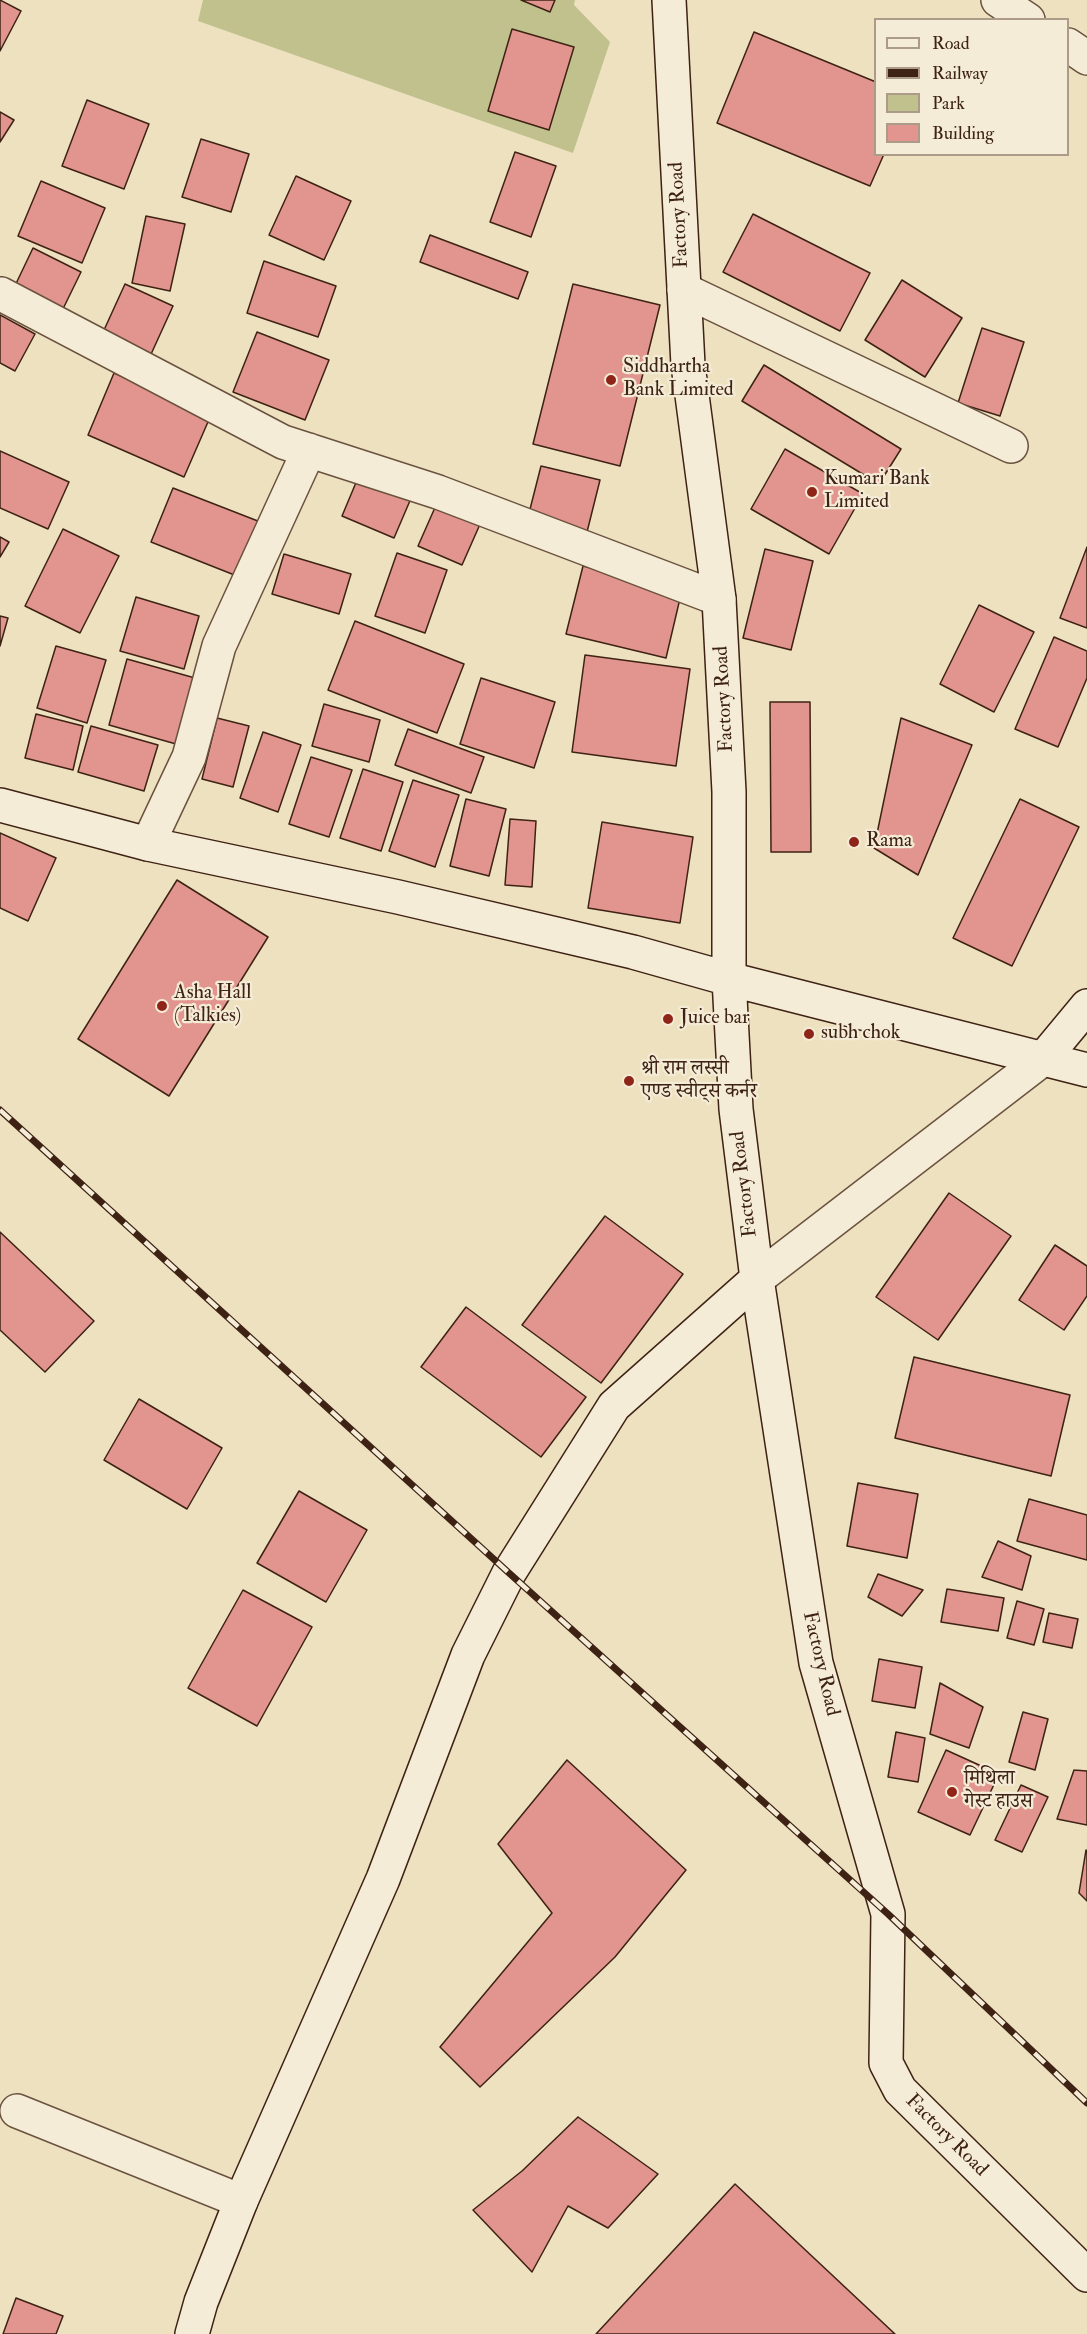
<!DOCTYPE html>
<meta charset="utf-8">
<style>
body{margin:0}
#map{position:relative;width:1087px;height:2334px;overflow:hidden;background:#eee1c0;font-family:"IM FELL Double Pica",serif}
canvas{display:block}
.legend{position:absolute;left:874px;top:18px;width:195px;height:138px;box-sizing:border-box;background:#f4ecd6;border:2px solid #ab9b88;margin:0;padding:8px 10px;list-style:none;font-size:18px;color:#3e2214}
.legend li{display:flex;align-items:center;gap:12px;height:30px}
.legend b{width:30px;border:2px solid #ab9b88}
</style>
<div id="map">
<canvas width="1087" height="2334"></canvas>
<ul class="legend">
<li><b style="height:8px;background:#f4ecd6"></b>Road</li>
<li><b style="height:8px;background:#3e2214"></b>Railway</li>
<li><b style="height:16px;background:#c0c18d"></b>Park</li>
<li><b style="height:16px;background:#e1958e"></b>Building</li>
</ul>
</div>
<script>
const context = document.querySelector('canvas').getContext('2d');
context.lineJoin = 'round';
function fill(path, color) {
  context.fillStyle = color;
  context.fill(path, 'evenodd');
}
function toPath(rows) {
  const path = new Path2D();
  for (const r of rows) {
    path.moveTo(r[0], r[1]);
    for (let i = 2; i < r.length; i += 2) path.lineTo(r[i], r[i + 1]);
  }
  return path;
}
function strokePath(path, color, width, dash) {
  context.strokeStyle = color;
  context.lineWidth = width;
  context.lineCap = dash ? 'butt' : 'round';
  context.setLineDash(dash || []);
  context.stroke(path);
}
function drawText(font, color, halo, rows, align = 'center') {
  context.font = font + ' "IM FELL Double Pica","Noto Serif Devanagari",serif';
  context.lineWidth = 4.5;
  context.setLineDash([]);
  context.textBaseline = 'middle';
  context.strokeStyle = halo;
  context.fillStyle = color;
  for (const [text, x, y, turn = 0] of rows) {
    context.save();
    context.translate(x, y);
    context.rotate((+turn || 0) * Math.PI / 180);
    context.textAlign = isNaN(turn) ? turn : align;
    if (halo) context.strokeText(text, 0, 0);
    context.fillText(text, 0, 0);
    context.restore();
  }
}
fill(toPath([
 [203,0,575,0,574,5,610,42,573,153,198,21]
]), '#c0c18d');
const building = toPath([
 [0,0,21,11,0,51,0,0],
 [521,0,555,0,550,12,521,0],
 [512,29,574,47,549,130,488,111,512,29],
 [754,32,876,82,876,154,884,154,870,186,717,123,754,32],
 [87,100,149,124,124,189,62,166,87,100],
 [0,112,14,120,0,142,0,112],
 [201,139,249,154,231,212,182,197,201,139],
 [515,152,556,166,531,237,490,222,515,152],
 [296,176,351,201,324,260,269,235,296,176],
 [41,181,105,208,82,263,18,236,41,181],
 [753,214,870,273,840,331,723,272,753,214],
 [146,216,185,224,170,291,132,283,146,216],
 [430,235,528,272,518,299,420,262,430,235],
 [33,248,81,272,60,315,12,292,33,248],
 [264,261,336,286,318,337,247,313,264,261],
 [902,280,962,318,925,377,865,340,902,280],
 [125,284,173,306,147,363,99,341,125,284],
 [573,284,660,305,620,466,533,444,573,284],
 [0,315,35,334,15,371,0,363,0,315],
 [982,328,1024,342,1000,416,958,403,982,328],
 [257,332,329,360,305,420,233,392,257,332],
 [764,365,901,449,879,484,742,401,764,365],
 [114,373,211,415,184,477,88,435,114,373],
 [785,449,863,494,829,554,751,509,785,449],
 [0,451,69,482,48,529,0,508,0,451],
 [541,466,600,480,587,532,528,517,541,466],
 [360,473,412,496,394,538,342,516,360,473],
 [173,488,263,523,242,578,151,542,173,488],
 [437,503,481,522,462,565,418,546,437,503],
 [63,529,119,556,80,633,25,606,63,529],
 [0,537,9,542,0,557,0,537],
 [1087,547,1087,628,1060,618,1087,547],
 [765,549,813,561,791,650,743,638,765,549],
 [397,553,447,570,425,633,375,616,397,553],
 [284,554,351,574,339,614,272,594,284,554],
 [583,566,682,590,666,658,566,634,583,566],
 [136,597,199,616,184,669,120,651,136,597],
 [979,605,1034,632,994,712,940,684,979,605],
 [0,616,8,618,0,646,0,616],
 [355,621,464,664,437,733,328,690,355,621],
 [1054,637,1087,651,1087,678,1058,747,1015,729,1054,637],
 [56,646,106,660,87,723,37,708,56,646],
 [585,655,690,669,676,766,572,752,585,655],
 [127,659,195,678,176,744,109,725,127,659],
 [481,678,555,702,534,768,460,744,481,678],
 [770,702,810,702,811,852,771,852,770,702],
 [324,704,380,720,369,762,312,746,324,704],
 [36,714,83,726,73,770,25,758,36,714],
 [217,718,249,726,233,787,202,779,217,718],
 [901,718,972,745,918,875,874,848,901,718],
 [91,726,158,745,144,791,78,772,91,726],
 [408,729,484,757,471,793,395,765,408,729],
 [263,732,301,745,278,812,240,798,263,732],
 [311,757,352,770,329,837,289,824,311,757],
 [363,769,403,782,381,851,340,838,363,769],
 [413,780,459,795,435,867,389,851,413,780],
 [466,799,506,809,489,876,450,866,466,799],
 [1020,799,1079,827,1012,966,953,938,1020,799],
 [510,819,536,821,532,887,505,885,510,819],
 [602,822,693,837,680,923,588,908,602,822],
 [0,833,56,858,28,921,0,908,0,833],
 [177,880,268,937,169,1096,78,1039,177,880],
 [949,1193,1011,1236,938,1340,876,1297,949,1193],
 [605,1216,683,1274,601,1383,522,1325,605,1216],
 [0,1232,94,1321,45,1372,0,1330,0,1232],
 [1055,1245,1087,1266,1087,1296,1064,1330,1019,1300,1055,1245],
 [466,1307,586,1397,541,1457,421,1367,466,1307],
 [914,1357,1070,1395,1051,1476,895,1438,914,1357],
 [139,1399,222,1448,187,1509,104,1460,139,1399],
 [858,1483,918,1494,907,1558,847,1546,858,1483],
 [299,1491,367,1530,326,1602,257,1563,299,1491],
 [1029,1499,1087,1515,1087,1560,1017,1541,1029,1499],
 [998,1541,1031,1556,1022,1590,982,1577,998,1541],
 [878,1574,923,1590,902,1616,868,1597,878,1574],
 [947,1589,1004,1598,998,1631,941,1622,947,1589],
 [243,1590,312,1627,257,1726,188,1688,243,1590],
 [1017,1601,1044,1609,1034,1645,1007,1638,1017,1601],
 [1049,1613,1078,1619,1072,1648,1043,1642,1049,1613],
 [879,1659,922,1667,915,1708,872,1701,879,1659],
 [940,1683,983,1707,969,1748,930,1734,940,1683],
 [1023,1712,1048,1719,1035,1770,1009,1762,1023,1712],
 [896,1732,925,1738,918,1782,888,1777,896,1732],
 [946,1750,999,1774,970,1835,918,1812,946,1750],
 [567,1760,686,1870,615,1957,480,2087,440,2047,552,1913,498,1844,567,1760],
 [1074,1770,1087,1771,1087,1825,1057,1819,1074,1770],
 [1021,1785,1048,1797,1022,1852,995,1840,1021,1785],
 [1086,1850,1087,1851,1087,1901,1079,1893,1086,1850],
 [578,2117,658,2174,608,2228,568,2206,532,2272,473,2210,522,2171,578,2117],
 [735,2184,895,2334,596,2334,735,2184],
 [16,2298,63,2316,56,2334,3,2334,16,2298]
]);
fill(building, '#e1958e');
strokePath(building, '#3e2214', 1.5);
const street = toPath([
 [998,0,1028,20],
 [1068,45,1087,58],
 [684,290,1011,446],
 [1,294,283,442,438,492,719,599],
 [148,844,189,757,219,646,309,450],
 [757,1279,1043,1059],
 [17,2111,241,2201]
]);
const secondary = toPath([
 [669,0,688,365,719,599,729,792,729,979,736,1109,757,1279,816,1663,888,1914,886,2063,900,2090,1087,2275],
 [0,805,148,844,398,897,633,952,729,979,1087,1070],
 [1043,1059,1087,1006],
 [192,2334,201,2302,241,2201,383,1879,468,1655,509,1573,614,1406,757,1279]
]);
strokePath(street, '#6a523f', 36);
strokePath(secondary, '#3e2214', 36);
strokePath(street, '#f4ecd6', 33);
strokePath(secondary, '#f4ecd6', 33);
const rail = toPath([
 [0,1110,509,1573,888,1914,1087,2103]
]);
strokePath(rail, '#3e2214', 7);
strokePath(rail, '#f4ecd6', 4.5, [14]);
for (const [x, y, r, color] of [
 [611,380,6,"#8f2418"],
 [812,492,6,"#8f2418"],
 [854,842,6,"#8f2418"],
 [162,1006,6,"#8f2418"],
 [668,1019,6,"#8f2418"],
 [809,1034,6,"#8f2418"],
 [629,1081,6,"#8f2418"],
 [952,1792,6,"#8f2418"]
]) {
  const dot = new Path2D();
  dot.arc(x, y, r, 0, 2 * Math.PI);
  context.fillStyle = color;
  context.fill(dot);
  strokePath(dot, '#f4ecd6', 2);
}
drawText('20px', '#3e2214', '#f4ecd6', [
 ["Factory Road",680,215,-93],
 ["Factory Road",725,699,-93],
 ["Factory Road",745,1184,-97],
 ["Factory Road",820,1664,77],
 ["Factory Road",946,2136,45]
]);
drawText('20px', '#3e2214', '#f4ecd6', [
 ["Siddhartha",623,368],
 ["Bank Limited",623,391],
 ["Kumari Bank",824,480],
 ["Limited",824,503],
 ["Rama",866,842],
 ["Asha Hall",174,994],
 ["(Talkies)",174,1017],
 ["Juice bar",680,1019],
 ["subh chok",821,1034],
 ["श्री राम लस्सी",641,1070],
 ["एण्ड स्वीट्स कर्नर",641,1093],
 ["मिथिला",964,1780],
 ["गेस्ट हाउस",964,1803]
], 'left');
</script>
